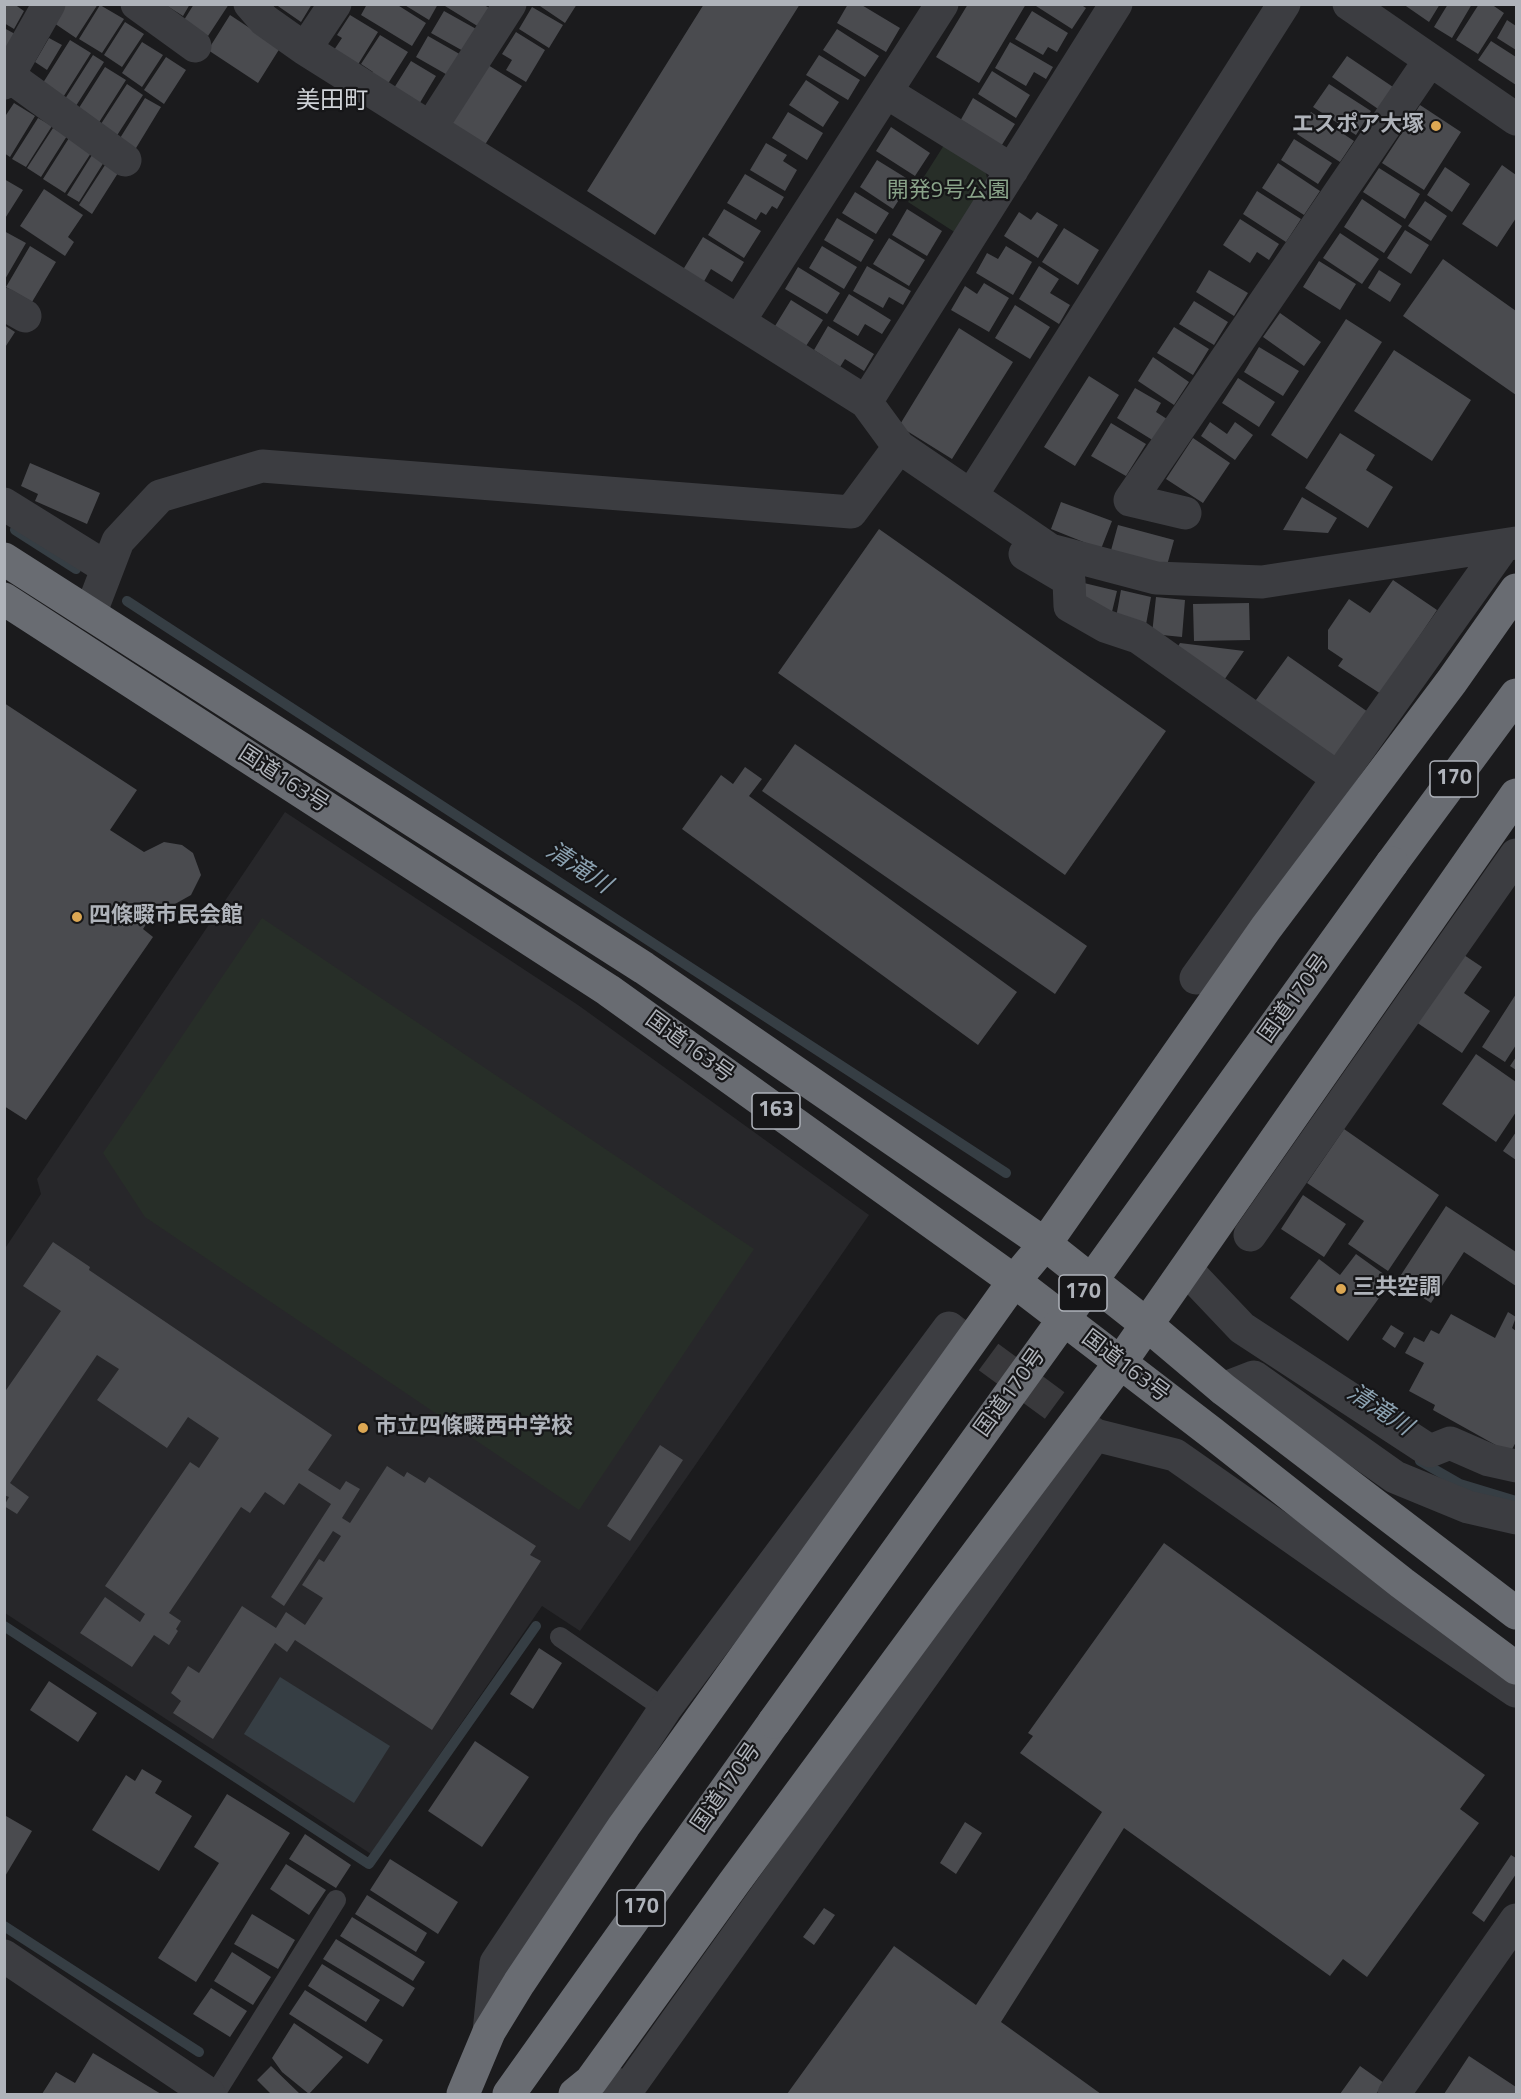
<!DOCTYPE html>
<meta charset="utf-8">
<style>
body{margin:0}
#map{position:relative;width:1521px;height:2099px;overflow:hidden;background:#1b1b1d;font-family:"Titillium Web",sans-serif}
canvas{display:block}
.frame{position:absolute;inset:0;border:6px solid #afb3ba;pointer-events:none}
</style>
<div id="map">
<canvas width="1521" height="2099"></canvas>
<div class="frame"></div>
</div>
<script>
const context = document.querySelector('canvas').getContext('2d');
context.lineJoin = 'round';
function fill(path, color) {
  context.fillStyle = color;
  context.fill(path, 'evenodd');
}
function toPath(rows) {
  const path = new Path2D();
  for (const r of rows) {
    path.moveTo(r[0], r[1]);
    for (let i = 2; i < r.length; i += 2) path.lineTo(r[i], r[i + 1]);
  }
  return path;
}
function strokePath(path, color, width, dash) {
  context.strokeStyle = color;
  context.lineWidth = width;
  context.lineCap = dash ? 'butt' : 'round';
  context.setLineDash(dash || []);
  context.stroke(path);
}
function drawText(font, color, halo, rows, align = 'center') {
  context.font = font + ' "Titillium Web","Noto Sans JP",sans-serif';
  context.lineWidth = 4.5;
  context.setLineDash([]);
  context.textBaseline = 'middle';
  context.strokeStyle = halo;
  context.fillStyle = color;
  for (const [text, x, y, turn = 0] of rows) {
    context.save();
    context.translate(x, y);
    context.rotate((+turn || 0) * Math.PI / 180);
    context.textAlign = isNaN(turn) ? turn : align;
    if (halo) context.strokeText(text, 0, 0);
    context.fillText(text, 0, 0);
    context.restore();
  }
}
fill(toPath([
 [285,812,578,1005,869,1215,580,1631,542,1606,371,1854,5,1613,4,1250,41,1194,37,1179]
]), '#27272a');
fill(toPath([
 [946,142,984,166,988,182,956,233,908,202],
 [262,918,754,1249,579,1510,145,1217,103,1153]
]), '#272e28');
fill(toPath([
 [280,1677,390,1746,354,1803,244,1734]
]), '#363e44');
strokePath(toPath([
 [15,530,76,569],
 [127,601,1006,1173],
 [1420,1461,1460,1484,1516,1501],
 [4,1626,369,1864,536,1626],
 [4,1926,199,2052]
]), '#363e44', 10);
fill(toPath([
 [4,4,14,4,24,11,14,29,4,23],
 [66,4,98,4,76,38,54,23],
 [164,4,190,4,183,16],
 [194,4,229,4,208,36,184,20],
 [275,4,312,4,301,22],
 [367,4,396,4,426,23,412,46,361,15],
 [403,4,438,4,429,20],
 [537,4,577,4,565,23],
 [704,4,800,4,655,235,587,191],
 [848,4,860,4,900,28,886,52,837,23],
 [968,4,1026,4,979,83,936,57],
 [1037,4,1080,4,1086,8,1072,29,1036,6],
 [1403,4,1440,4,1429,22],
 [1448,4,1472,4,1452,38,1434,27],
 [1479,4,1491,4,1504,13,1478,54,1456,40],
 [100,5,124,19,102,53,79,39],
 [446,5,484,5,491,9,479,27,445,6],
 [532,7,563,25,549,48,519,29],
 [444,11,478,30,465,52,431,33],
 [1032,11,1068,33,1057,52,1048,47,1043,55,1015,39],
 [230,15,280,48,258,83,208,50],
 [350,15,378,32,354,71,330,56,342,38,337,35],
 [1507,20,1516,26,1516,50,1497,38],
 [125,22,144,34,122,67,104,55],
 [4,28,15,34,4,52],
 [837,29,879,56,865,77,823,50],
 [516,32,545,50,526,82,506,70,512,60,502,54],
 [380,35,408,52,384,90,368,80,373,72,361,64],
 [428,36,463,56,451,77,416,57],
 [49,38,62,45,47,70,35,62],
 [70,40,91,53,62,99,41,86],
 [1491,41,1516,57,1516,85,1478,60],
 [142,42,163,55,142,87,122,73],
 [1010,42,1053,67,1046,79,1034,72,1026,86,995,68],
 [93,55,104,62,74,109,63,102],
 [819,55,860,80,848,100,806,75],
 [1347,56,1396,89,1381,111,1332,77],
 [166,57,186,70,164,104,144,90],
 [411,61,436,76,415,111,389,96],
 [488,65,522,86,481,151,447,130],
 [105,67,126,80,98,124,77,111],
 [992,71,1030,95,1016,118,978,94],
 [806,80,839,102,823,127,789,105],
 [127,84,143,95,116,137,99,127],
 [1329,84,1371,111,1356,135,1313,107],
 [145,98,161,107,133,153,117,143],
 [973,98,1015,124,1000,148,959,123],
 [14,103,35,116,10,157,4,153,4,118],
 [1420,105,1461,132,1424,190,1382,163],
 [788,112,823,133,807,160,772,138],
 [1311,112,1354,141,1340,162,1297,134],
 [38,118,52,126,26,167,12,159],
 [891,127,930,153,915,176,876,151],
 [53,128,67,136,41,177,27,168],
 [69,138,91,153,65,193,43,179],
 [1294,139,1332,163,1318,184,1281,160],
 [766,143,787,155,783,161,797,170,785,191,750,170],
 [92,155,104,162,79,202,67,195],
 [877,160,911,181,893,209,860,187],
 [1278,163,1320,191,1304,215,1262,188],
 [105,165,118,173,92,214,79,205],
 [1502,165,1516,175,1516,218,1497,247,1462,224],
 [1445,167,1470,184,1452,212,1427,195],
 [1379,168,1420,194,1405,219,1363,192],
 [745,174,784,197,777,209,772,206,766,215,761,212,756,220,727,203],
 [4,179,23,190,4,220],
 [44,189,83,215,68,237,74,242,65,256,20,226],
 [1257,191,1301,219,1286,242,1243,214],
 [855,192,889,213,876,234,842,213],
 [1362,199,1402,226,1384,253,1344,227],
 [1425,201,1447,216,1431,241,1408,226],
 [724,209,761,231,744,258,708,235],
 [907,209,942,231,927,256,892,235],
 [1019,212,1031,220,1037,212,1058,225,1038,258,1004,236],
 [837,218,874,240,861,262,824,240],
 [1240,219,1279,244,1269,260,1257,252,1250,263,1223,245],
 [1064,228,1099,250,1078,285,1042,262],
 [1405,230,1429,245,1411,274,1387,258],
 [4,231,26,243,4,281],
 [1340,233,1379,259,1362,284,1323,258],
 [703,237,744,262,732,282,711,269,702,285,681,273],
 [889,238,925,260,909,286,873,264],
 [30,246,56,262,32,302,6,287],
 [822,246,857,267,844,289,809,268],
 [1006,246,1032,262,1013,295,976,273,987,253,998,259],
 [1443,259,1516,311,1516,395,1403,316],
 [1319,261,1356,284,1340,310,1303,287],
 [867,266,911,291,903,305,889,297,883,308,853,291],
 [1039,266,1059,279,1050,293,1070,305,1059,324,1019,299],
 [798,267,840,293,827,314,785,289],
 [1209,270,1248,293,1234,316,1196,292],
 [1379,270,1401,284,1390,302,1368,288],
 [984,283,1009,298,989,332,951,310,965,286,977,294],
 [849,294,891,320,882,334,865,324,858,336,833,321],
 [791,300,823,320,806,346,775,326],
 [1194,301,1228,322,1214,345,1179,324],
 [1015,305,1050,327,1030,359,995,338],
 [1280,313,1321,342,1304,366,1263,337],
 [1346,319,1382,342,1307,459,1271,435],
 [4,325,15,332,4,349],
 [828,326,874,354,864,371,845,359,840,367,814,350],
 [1174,327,1209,349,1193,375,1157,353],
 [959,328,1013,362,952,459,899,426],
 [1259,347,1299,371,1283,396,1244,372],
 [1394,350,1471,400,1432,461,1354,411],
 [1153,357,1189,382,1174,405,1138,381],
 [1089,376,1119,395,1075,466,1044,447],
 [1238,378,1275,402,1259,427,1222,403],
 [1135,388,1161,403,1156,412,1167,419,1154,441,1117,418],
 [1210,422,1227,434,1235,422,1253,435,1235,460,1201,436],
 [1111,423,1146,444,1126,476,1091,456],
 [1340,433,1375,455,1366,470,1393,487,1368,528,1305,488],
 [1193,438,1230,463,1203,503,1166,479],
 [30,463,100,493,87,524,35,501,38,494,21,486],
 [1302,497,1337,518,1328,533,1283,530],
 [1061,502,1112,521,1101,549,1051,529],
 [1118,525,1174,540,1166,569,1110,554],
 [879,529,1166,731,1065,875,778,673],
 [1393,580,1437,610,1381,694,1338,666,1343,659,1328,649,1328,630,1349,599,1370,613],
 [1084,583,1117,591,1111,616,1078,608],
 [1121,590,1151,597,1145,630,1115,623],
 [1156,597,1185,600,1182,637,1152,634],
 [1249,603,1250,640,1194,641,1193,604],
 [1180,643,1244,651,1220,686,1173,655],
 [1288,656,1368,712,1334,760,1253,704],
 [4,703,137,790,110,830,144,852,164,842,182,845,193,853,201,875,191,895,175,904,158,906,143,929,153,937,26,1120,4,1106],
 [795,744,1087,946,1055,994,762,791],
 [745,767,762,779,749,796,1017,992,978,1045,682,829,721,775,733,784],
 [1461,953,1482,967,1464,993,1490,1011,1462,1053,1416,1022],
 [1516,994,1516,1045,1505,1062,1482,1047],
 [1476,1054,1516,1082,1516,1112,1496,1142,1442,1104],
 [1516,1057,1516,1070,1510,1066],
 [1344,1129,1439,1195,1388,1271,1348,1244,1364,1221,1307,1183],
 [1516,1132,1516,1160,1503,1151],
 [1303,1195,1346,1224,1324,1257,1281,1229],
 [1446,1206,1516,1252,1516,1286,1464,1252,1431,1303,1397,1281],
 [53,1242,90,1267,89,1270,332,1435,308,1470,340,1490,346,1481,360,1489,342,1518,350,1523,387,1466,404,1477,407,1472,425,1483,429,1477,536,1546,530,1555,541,1561,432,1730,295,1640,287,1652,275,1643,213,1739,173,1713,181,1701,171,1693,188,1666,199,1673,242,1606,276,1628,286,1612,305,1625,323,1598,302,1585,319,1559,324,1562,341,1536,333,1531,284,1606,271,1597,331,1504,299,1483,284,1505,265,1492,250,1513,241,1507,169,1613,181,1621,176,1629,178,1631,169,1645,154,1635,132,1667,80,1633,105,1597,140,1622,145,1614,105,1586,190,1462,199,1468,219,1438,188,1417,167,1448,97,1400,119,1369,97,1355,10,1483,29,1497,17,1514,4,1506,9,1497,4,1495,4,1393,61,1311,23,1286],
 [1356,1254,1392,1280,1348,1341,1290,1298,1319,1259,1340,1275],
 [1508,1312,1516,1317,1512,1328,1516,1331,1516,1442,1510,1453,1433,1410,1435,1405,1409,1391,1424,1363,1405,1353,1414,1337,1424,1342,1431,1330,1439,1334,1451,1314,1495,1338],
 [1391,1325,1404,1333,1395,1348,1382,1339],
 [660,1445,683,1460,630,1541,607,1526],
 [1164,1543,1485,1775,1460,1809,1479,1823,1367,1977,1343,1959,1330,1976,1124,1828,1001,2022,1101,2094,787,2094,894,1946,976,2005,1102,1812,1020,1753,1033,1736,1028,1733],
 [539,1648,562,1663,533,1709,510,1694],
 [49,1681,97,1713,78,1742,30,1710],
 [475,1741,529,1777,482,1847,428,1811],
 [142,1769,162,1781,155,1793,192,1816,159,1871,92,1830,126,1775,135,1781],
 [227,1794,290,1833,196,1982,158,1958,219,1863,194,1847],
 [6,1816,32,1831,4,1878,4,1819],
 [965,1822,982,1833,956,1874,940,1863],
 [305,1834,351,1865,336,1888,289,1859],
 [1511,1855,1516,1858,1516,1874,1484,1922,1472,1913],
 [390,1859,458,1902,438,1934,370,1890],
 [286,1864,326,1890,309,1915,270,1889],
 [367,1895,427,1933,416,1952,355,1914],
 [824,1908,835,1915,814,1945,803,1937],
 [252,1914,295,1940,278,1969,234,1944],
 [352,1917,425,1962,413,1981,340,1936],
 [336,1939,415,1988,403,2007,323,1959],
 [232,1952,271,1977,253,2005,214,1981],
 [322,1964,380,2000,366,2022,308,1986],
 [211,1988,247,2011,230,2037,193,2014],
 [305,1990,383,2040,368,2064,289,2014],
 [294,2023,343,2057,309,2094,282,2072,272,2058],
 [93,2053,161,2094,42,2094,56,2072,75,2083],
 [1469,2056,1516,2087,1516,2094,1444,2094],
 [271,2066,300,2094,271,2094,257,2080],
 [1360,2066,1384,2083,1376,2094,1340,2094]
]), '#4a4b4f');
strokePath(toPath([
 [949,1328,1095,1435]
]), '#39393c', 33, [33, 16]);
strokePath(toPath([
 [560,1637,665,1709],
 [215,2094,336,1900]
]), '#3c3d41', 20);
strokePath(toPath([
 [137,4,195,46],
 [250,4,264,20,305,49,866,402,899,447,1050,550,1156,578,1262,582,1516,543],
 [1349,4,1516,119],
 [305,49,335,4],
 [9,76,125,160],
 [4,83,49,4],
 [886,92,1012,170],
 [431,127,510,4],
 [4,304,25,316],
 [739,321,942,4],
 [866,402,1116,4],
 [971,496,1284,4],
 [4,504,107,568],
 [1185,513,1130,500,1430,60],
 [1025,554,1069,580,1070,606,1105,626,1138,637,1338,778],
 [90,614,118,541,160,496,262,466,851,512,899,447],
 [1196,978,1504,545],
 [1250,1235,1516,855],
 [1186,1269,1242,1328,1430,1451,1450,1443,1489,1460,1516,1466],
 [1223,1389,1254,1377,1395,1477,1468,1507,1516,1518],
 [4,1956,209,2094],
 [489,2032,496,1963,665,1709,949,1328],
 [591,2081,630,2086,1095,1435,1175,1455,1369,1591,1516,1691],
 [1394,2094,1516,1920]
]), '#3c3d41', 33);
strokePath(toPath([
 [4,559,644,968,1045,1244,1146,1324,1223,1389,1516,1613],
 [4,599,608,990,1014,1281,1212,1433,1402,1583,1516,1668],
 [1392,863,1516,695],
 [463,2094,489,2032,519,1983,624,1826,1014,1281,1045,1244,1266,928,1452,681,1516,590],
 [509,2094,774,1722],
 [575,2094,591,2081,733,1884,943,1599,1120,1363,1516,795]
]), '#696c72', 33);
strokePath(toPath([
 [774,1722,1392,863]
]), '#696c72', 33);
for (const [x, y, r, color] of [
 [1436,126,6,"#dca753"],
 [77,917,6,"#dca753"],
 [1341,1289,6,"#dca753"],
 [363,1428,6,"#dca753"]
]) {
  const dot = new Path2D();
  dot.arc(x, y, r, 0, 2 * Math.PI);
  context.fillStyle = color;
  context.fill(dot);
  strokePath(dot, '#161618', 2);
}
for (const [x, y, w] of [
 [1454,779,48],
 [776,1111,48],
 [1083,1293,48],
 [641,1908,48]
]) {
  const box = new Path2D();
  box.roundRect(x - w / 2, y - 18, w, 36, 4.5);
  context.fillStyle = '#161618';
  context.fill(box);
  strokePath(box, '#afb3ba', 1.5);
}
drawText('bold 21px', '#afb3ba', null, [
 ["170",1454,779],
 ["163",776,1111],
 ["170",1083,1293],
 ["170",641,1908]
]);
drawText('bold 22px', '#afb3ba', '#161618', [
 ["エスポア大塚",1424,126,"right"],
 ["四條畷市民会館",89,917],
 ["三共空調",1353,1289],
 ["市立四條畷西中学校",375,1428]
], 'left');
drawText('22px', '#89a389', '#161618', [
 ["開発9号公園",948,192]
]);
drawText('22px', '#afb3ba', '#161618', [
 ["国道163号",283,780,33],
 ["国道170号",1295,999,-54],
 ["国道163号",689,1048,36],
 ["国道163号",1125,1367,37],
 ["国道170号",1011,1393,-54],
 ["国道170号",727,1788,-55]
]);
drawText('24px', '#cfd2d7', '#161618', [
 ["美田町",332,102]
]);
drawText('italic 24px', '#8ba1b0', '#161618', [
 ["清滝川",578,869,33],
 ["清滝川",1379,1411,33]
]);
</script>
